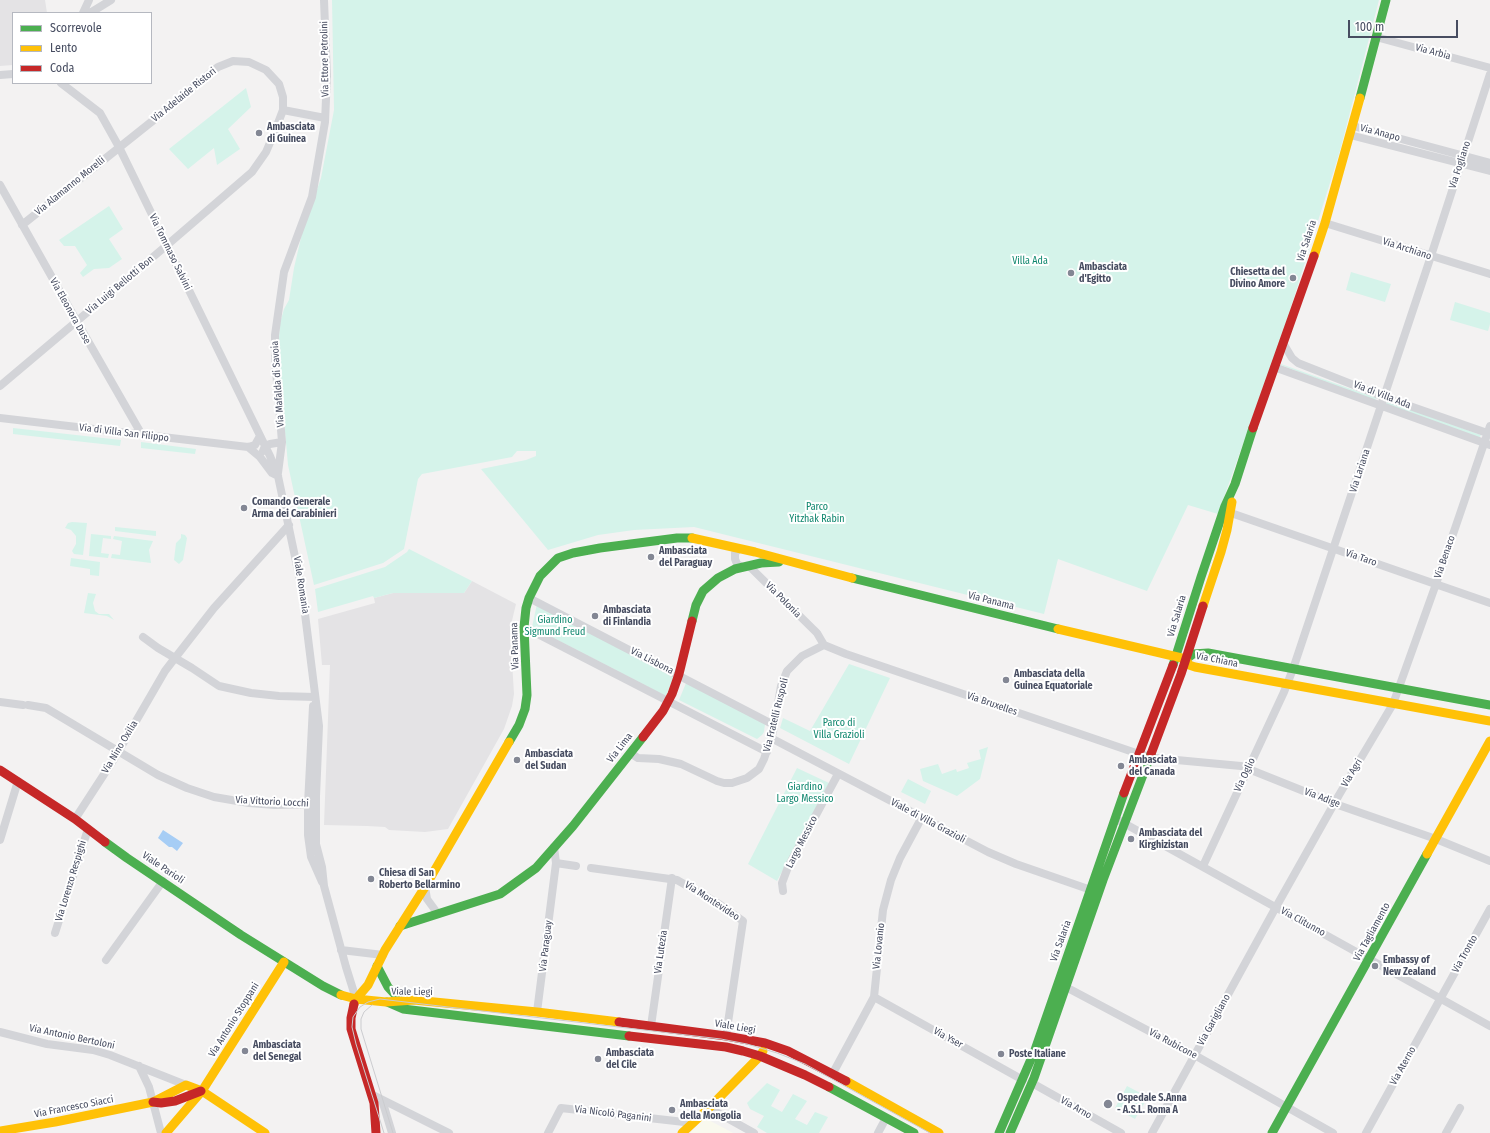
<!DOCTYPE html>
<meta charset="utf-8">
<style>
body{margin:0}
#map{position:relative;width:1490px;height:1133px;overflow:hidden;background:#f3f2f2;font-family:"Fira Sans Condensed",sans-serif}
canvas{display:block}
.legend{position:absolute;left:12px;top:12px;width:140px;height:72px;box-sizing:border-box;background:#fff;border:1px solid #b5b8c0;margin:0;padding:5px 7px;list-style:none;font-size:12px;color:#474d61}
.legend li{display:flex;align-items:center;gap:8px;height:20px}
.legend b{width:20px;border:1px solid #b5b8c0}
.scale{position:absolute;left:1348px;top:20px;width:110px;height:18px;box-sizing:border-box;border:2px solid #474d61;border-top:0;padding-left:5px;font-size:12px;line-height:14px;white-space:nowrap;color:#474d61;-webkit-text-stroke:3px #fff;paint-order:stroke}
</style>
<div id="map">
<canvas width="1490" height="1133"></canvas>
<ul class="legend">
<li><b style="height:5px;background:#4caf50"></b>Scorrevole</li>
<li><b style="height:5px;background:#ffc107"></b>Lento</li>
<li><b style="height:5px;background:#c62828"></b>Coda</li>
</ul>
<div class="scale">100 m</div>
</div>
<script>
const context = document.querySelector('canvas').getContext('2d');
context.lineJoin = 'round';
function fill(path, color) {
  context.fillStyle = color;
  context.fill(path, 'evenodd');
}
function toPath(rows) {
  const path = new Path2D();
  for (const r of rows) {
    path.moveTo(r[0], r[1]);
    for (let i = 2; i < r.length; i += 2) path.lineTo(r[i], r[i + 1]);
  }
  return path;
}
function strokePath(path, color, width, dash) {
  context.strokeStyle = color;
  context.lineWidth = width;
  context.lineCap = dash ? 'butt' : 'round';
  context.setLineDash(dash || []);
  context.stroke(path);
}
function drawText(font, color, halo, rows, align = 'center') {
  context.font = font + ' "Fira Sans Condensed",sans-serif';
  context.lineWidth = 4;
  context.setLineDash([]);
  context.textBaseline = 'middle';
  context.strokeStyle = halo;
  context.fillStyle = color;
  for (const [text, x, y, turn = 0] of rows) {
    context.save();
    context.translate(x, y);
    context.rotate((+turn || 0) * Math.PI / 180);
    context.textAlign = isNaN(turn) ? turn : align;
    if (halo) context.strokeText(text, 0, 0);
    context.fillText(text, 0, 0);
    context.restore();
  }
}
fill(toPath([
 [705,1118,733,1133,690,1133]
]), '#f9f9ee');
fill(toPath([
 [0,0,45,0,47,13,13,13,13,65,0,66],
 [472,581,516,604,510,629,514,694,512,706,504,729,448,829,425,832,389,830,385,827,367,826,324,825,330,665,322,665,318,619,375,603,374,598,393,593,464,593]
]), '#e4e3e5');
fill(toPath([
 [332,0,1379,0,1340,151,1285,326,1218,514,1188,505,1147,591,1058,559,1044,614,694,527,634,530,598,535,548,550,481,469,526,460,536,456,536,451,517,451,512,457,422,474,418,479,404,549,383,563,314,585,288,465,280,375,279,338,280,323,284,309,289,300,294,268,303,229,321,178,334,110],
 [246,88,251,107,228,129,240,149,217,165,214,148,188,169,169,149],
 [109,206,123,229,109,239,122,259,109,268,94,269,83,277,80,273,87,265,75,246,64,246,59,240],
 [1351,272,1391,284,1385,302,1346,290],
 [1455,302,1490,313,1490,324,1488,331,1450,320],
 [1281,364,1376,398,1375,401,1281,365],
 [1387,401,1481,435,1479,438,1386,405],
 [13,428,121,440,120,446,13,434],
 [141,442,196,449,195,454,141,448],
 [72,522,87,523,83,555,74,554,72,551,76,544,76,536,71,530,65,528,68,523],
 [115,527,156,531,156,536,115,531],
 [91,534,111,536,111,539,103,538,101,553,109,554,108,558,89,556],
 [181,534,185,535,187,538,183,560,179,564,174,560,176,543,181,538],
 [114,536,153,541,149,550,151,563,111,558,112,554,120,555,122,541,113,539],
 [409,549,472,581,464,593,393,593,374,598,373,596,318,612,315,589,385,567,407,552],
 [71,558,100,562,99,576,90,575,90,569,70,566],
 [88,593,96,594,93,603,95,611,99,614,109,614,114,620,107,616,84,613],
 [537,604,674,676,666,696,532,627],
 [849,664,890,678,849,764,780,728,783,718,810,731],
 [686,683,765,724,764,732,762,735,757,739,679,700],
 [988,747,980,779,957,796,923,781,920,769,938,764,942,774,956,769,957,772,969,768,967,763,981,759,979,750],
 [797,768,829,783,777,881,748,864],
 [908,779,931,791,925,804,901,792],
 [767,1083,780,1090,771,1106,782,1112,793,1094,807,1101,795,1119,807,1125,815,1112,828,1117,819,1133,767,1133,757,1127,764,1116,750,1109,747,1103],
 [1127,1086,1148,1097,1135,1119,1115,1108]
]), '#d5f3ea');
fill(toPath([
 [163,830,183,843,177,851,172,847,169,847,158,838]
]), '#a6cdf5');
strokePath(toPath([
 [83,13,89,0],
 [90,13,111,0],
 [1376,37,1490,68],
 [0,75,13,74],
 [61,83,100,113,119,147,270,456,278,476,302,590,319,726,316,796,316,844,322,867,324,886,346,967,356,999],
 [283,110,325,118],
 [1353,126,1490,163],
 [1350,135,1490,171],
 [0,185,80,327,142,435],
 [1325,223,1490,274],
 [1283,343,1292,358,1298,363,1384,397,1490,434],
 [1274,367,1490,445],
 [0,386,166,246,252,172,266,152,275,131,283,110,283,97,279,84,266,70,249,62,233,61,218,67,210,73,165,111,22,225],
 [0,418,248,447,255,445,260,436],
 [248,447,260,457,272,473,278,476],
 [263,451,265,446,270,444,282,442],
 [278,473,282,442,275,358,275,335,284,272,312,197,325,122,327,76,324,0],
 [1231,513,1490,603],
 [739,549,735,553,735,559,737,564,742,567],
 [749,566,817,633,824,645,846,654,1139,754,1155,758,1241,766,1341,806,1436,839,1490,861],
 [529,598,774,725],
 [524,627,767,752],
 [143,637,158,648,192,668,219,686,251,693,279,696,315,697],
 [0,702,23,705],
 [28,705,46,708,158,775,187,788,214,797,249,803,275,805,316,804],
 [313,706,308,804,308,835,311,857,322,882],
 [771,738,988,852,1016,864,1091,890],
 [630,753,638,758,659,759,681,764,717,781,724,783,732,783,747,778,759,769,764,759,773,732,781,686,787,671,802,656,824,645],
 [75,819,114,759,165,671,175,658,214,608,289,525],
 [1120,821,1490,1026],
 [0,840,18,781],
 [556,863,576,866],
 [1203,866,1284,692,1293,669,1429,262,1490,74],
 [591,868,677,880,719,904,743,921,726,1036],
 [425,887,427,899,438,914],
 [783,891,782,883,788,867,838,774],
 [55,933,88,829],
 [341,950,383,955],
 [106,960,163,881],
 [1062,985,1198,1057,1333,1133],
 [874,997,1023,1080],
 [537,1012,556,863,554,847],
 [651,1026,672,878],
 [0,1032,47,1044,93,1050,110,1055,186,1085],
 [139,1066,149,1087,161,1133],
 [833,1073,874,997,883,910,891,880,900,858,922,817],
 [1032,1083,1121,1133],
 [371,1094,449,1133],
 [382,1100,392,1133],
 [709,1108,754,1133],
 [548,1133,561,1108,693,1123],
 [878,1133,886,1118],
 [1152,1133,1276,907,1339,795,1393,704,1436,584,1490,426],
 [1366,1133,1490,909],
 [1446,1133,1460,1108]
]), '#d3d4d8', 8);
strokePath(toPath([
 [1360,98,1386,0],
 [852,578,1058,629],
 [692,621,696,605,703,591,718,578,735,569,761,563,779,562],
 [1186,659,1193,654,1208,653,1490,705],
 [1173,665,1201,577,1225,506,1235,484,1253,428],
 [509,742,519,725,525,709,527,695,524,627,526,608,529,598,540,576,558,558,573,553,600,548,677,538,692,538],
 [105,842,127,858,241,935,323,986,341,995],
 [400,926,500,894,536,868,573,826,643,737],
 [377,966,388,987,401,1001],
 [387,1002,403,1009,629,1036],
 [829,1087,914,1133],
 [999,1133,1035,1050,1124,793],
 [1010,1133,1034,1078,1103,880,1151,754],
 [1272,1133,1427,854]
]), '#4caf50', 9);
strokePath(toPath([
 [1314,256,1325,223,1360,98],
 [692,538,755,552,852,578],
 [1203,606,1221,552,1227,530,1232,502],
 [1058,629,1186,659],
 [1186,659,1189,665,1195,667,1490,721],
 [1427,854,1490,741],
 [341,995,356,999,386,1002,414,1000,537,1012,619,1022],
 [354,1004,356,999,368,985,385,950,425,887,509,742],
 [846,1081,939,1133],
 [0,1131,55,1122,153,1102,186,1085,202,1091,265,1133],
 [166,1133,202,1091,284,962],
 [682,1133,709,1108,760,1056,763,1051]
]), '#ffc107', 9);
strokePath(toPath([
 [1253,428,1314,256],
 [643,737,663,711,672,694,679,674,692,621],
 [1151,754,1181,674,1203,606],
 [0,770,75,819,105,842],
 [1124,793,1173,665],
 [354,1004,351,1018,351,1029,374,1103,376,1133],
 [619,1022,726,1036,765,1043,788,1051,846,1081],
 [629,1036,726,1047,743,1051,760,1056,805,1075,829,1087],
 [153,1102,161,1103,175,1101,201,1091]
]), '#c62828', 9);
strokePath(toPath([
 [372,1005,364,1012,361,1019,361,1029,393,1133],
 [384,1133,356,1044,352,1027,353,1017,360,1007,368,1002,380,999,721,1039,747,1044,777,1053,805,1064,930,1133]
]), '#cbcccf', 1);
for (const [x, y, r, color] of [
 [259,133,4,"#838794"],
 [1071,273,4,"#838794"],
 [1293,278,4,"#838794"],
 [244,508,4,"#838794"],
 [651,557,4,"#838794"],
 [595,616,4,"#838794"],
 [1006,680,4,"#838794"],
 [517,760,4,"#838794"],
 [1121,766,4,"#838794"],
 [1131,839,4,"#838794"],
 [371,879,4,"#838794"],
 [1375,966,4,"#838794"],
 [245,1051,4,"#838794"],
 [1001,1054,4,"#838794"],
 [598,1059,4,"#838794"],
 [1108,1104,5,"#838794"],
 [672,1110,4,"#838794"]
]) {
  const dot = new Path2D();
  dot.arc(x, y, r, 0, 2 * Math.PI);
  context.fillStyle = color;
  context.fill(dot);
  strokePath(dot, '#fff', 1.5);
}
drawText('10px', '#474d61', '#fff', [
 ["Via Arbia",1433,52,15],
 ["Via Ettore Petrolini",325,59,-91],
 ["Via Adelaide Ristori",184,95,-39],
 ["Via Anapo",1380,133,15],
 ["Via Fogliano",1460,165,-72],
 ["Via Alamanno Morelli",70,186,-39],
 ["Via Salaria",1307,241,-72],
 ["Via Archiano",1407,249,18],
 ["Via Tommaso Salvini",170,252,64],
 ["Via Luigi Bellotti Bon",120,285,-40],
 ["Via Eleonora Duse",70,311,61],
 ["Via Mafalda di Savoia",278,384,-94],
 ["Via di Villa Ada",1382,395,21],
 ["Via di Villa San Filippo",124,433,7],
 ["Via Lariana",1360,471,-72],
 ["Via Benaco",1445,557,-71],
 ["Via Taro",1361,558,19],
 ["Viale Romania",301,585,81],
 ["Via Polonia",783,600,45],
 ["Via Panama",991,601,14],
 ["Via Salaria",1177,616,-73],
 ["Via Panama",515,646,-92],
 ["Via Chiana",1217,660,11],
 ["Via Lisbona",652,661,27],
 ["Via Bruxelles",992,704,19],
 ["Via Fratelli Ruspoli",776,715,-76],
 ["Via Nino Oxilia",120,747,-59],
 ["Via Lima",620,748,-52],
 ["Via Agri",1352,773,-59],
 ["Via Oglio",1245,775,-65],
 ["Via Adige",1322,798,21],
 ["Via Vittorio Locchi",272,802,3],
 ["Viale di Villa Grazioli",928,821,28],
 ["Largo Messico",802,842,-63],
 ["Viale Parioli",163,868,34],
 ["Via Lorenzo Respighi",71,881,-73],
 ["Via Montevideo",712,901,33],
 ["Via Clitunno",1303,922,29],
 ["Via Tagliamento",1372,932,-61],
 ["Via Salaria",1061,941,-70],
 ["Via Paraguay",546,946,-83],
 ["Via Lovanio",879,946,-84],
 ["Via Lutezia",661,952,-82],
 ["Via Tronto",1465,954,-61],
 ["Viale Liegi",412,992,1],
 ["Via Antonio Stoppani",234,1020,-58],
 ["Via Garigliano",1214,1020,-61],
 ["Viale Liegi",735,1027,10],
 ["Via Antonio Bertoloni",72,1037,12],
 ["Via Yser",948,1038,29],
 ["Via Rubicone",1173,1044,28],
 ["Via Aterno",1403,1066,-61],
 ["Via Francesco Siacci",74,1107,-11],
 ["Via Arno",1076,1108,30],
 ["Via Nicolò Paganini",613,1114,7]
]);
drawText('bold 10px', '#474d61', '#fff', [
 ["Ambasciata",267,127],
 ["di Guinea",267,139],
 ["Ambasciata",1079,267],
 ["d'Egitto",1079,279],
 ["Chiesetta del",1285,272,"right"],
 ["Divino Amore",1285,284,"right"],
 ["Comando Generale",252,502],
 ["Arma dei Carabinieri",252,514],
 ["Ambasciata",659,551],
 ["del Paraguay",659,563],
 ["Ambasciata",603,610],
 ["di Finlandia",603,622],
 ["Ambasciata della",1014,674],
 ["Guinea Equatoriale",1014,686],
 ["Ambasciata",525,754],
 ["del Sudan",525,766],
 ["Ambasciata",1129,760],
 ["del Canada",1129,772],
 ["Ambasciata del",1139,833],
 ["Kirghizistan",1139,845],
 ["Chiesa di San",379,873],
 ["Roberto Bellarmino",379,885],
 ["Embassy of",1383,960],
 ["New Zealand",1383,972],
 ["Ambasciata",253,1045],
 ["del Senegal",253,1057],
 ["Ambasciata",606,1053],
 ["del Cile",606,1065],
 ["Poste Italiane",1009,1054],
 ["Ospedale S.Anna",1117,1098],
 ["- A.S.L. Roma A",1117,1110],
 ["Ambasciata",680,1104],
 ["della Mongolia",680,1116]
], 'left');
drawText('10px', '#0d866d', '#fff', [
 ["Villa Ada",1030,261],
 ["Parco",817,507],
 ["Yitzhak Rabin",817,519],
 ["Giardino",555,620],
 ["Sigmund Freud",555,632],
 ["Parco di",839,723],
 ["Villa Grazioli",839,735],
 ["Giardino",805,787],
 ["Largo Messico",805,799]
]);
</script>
